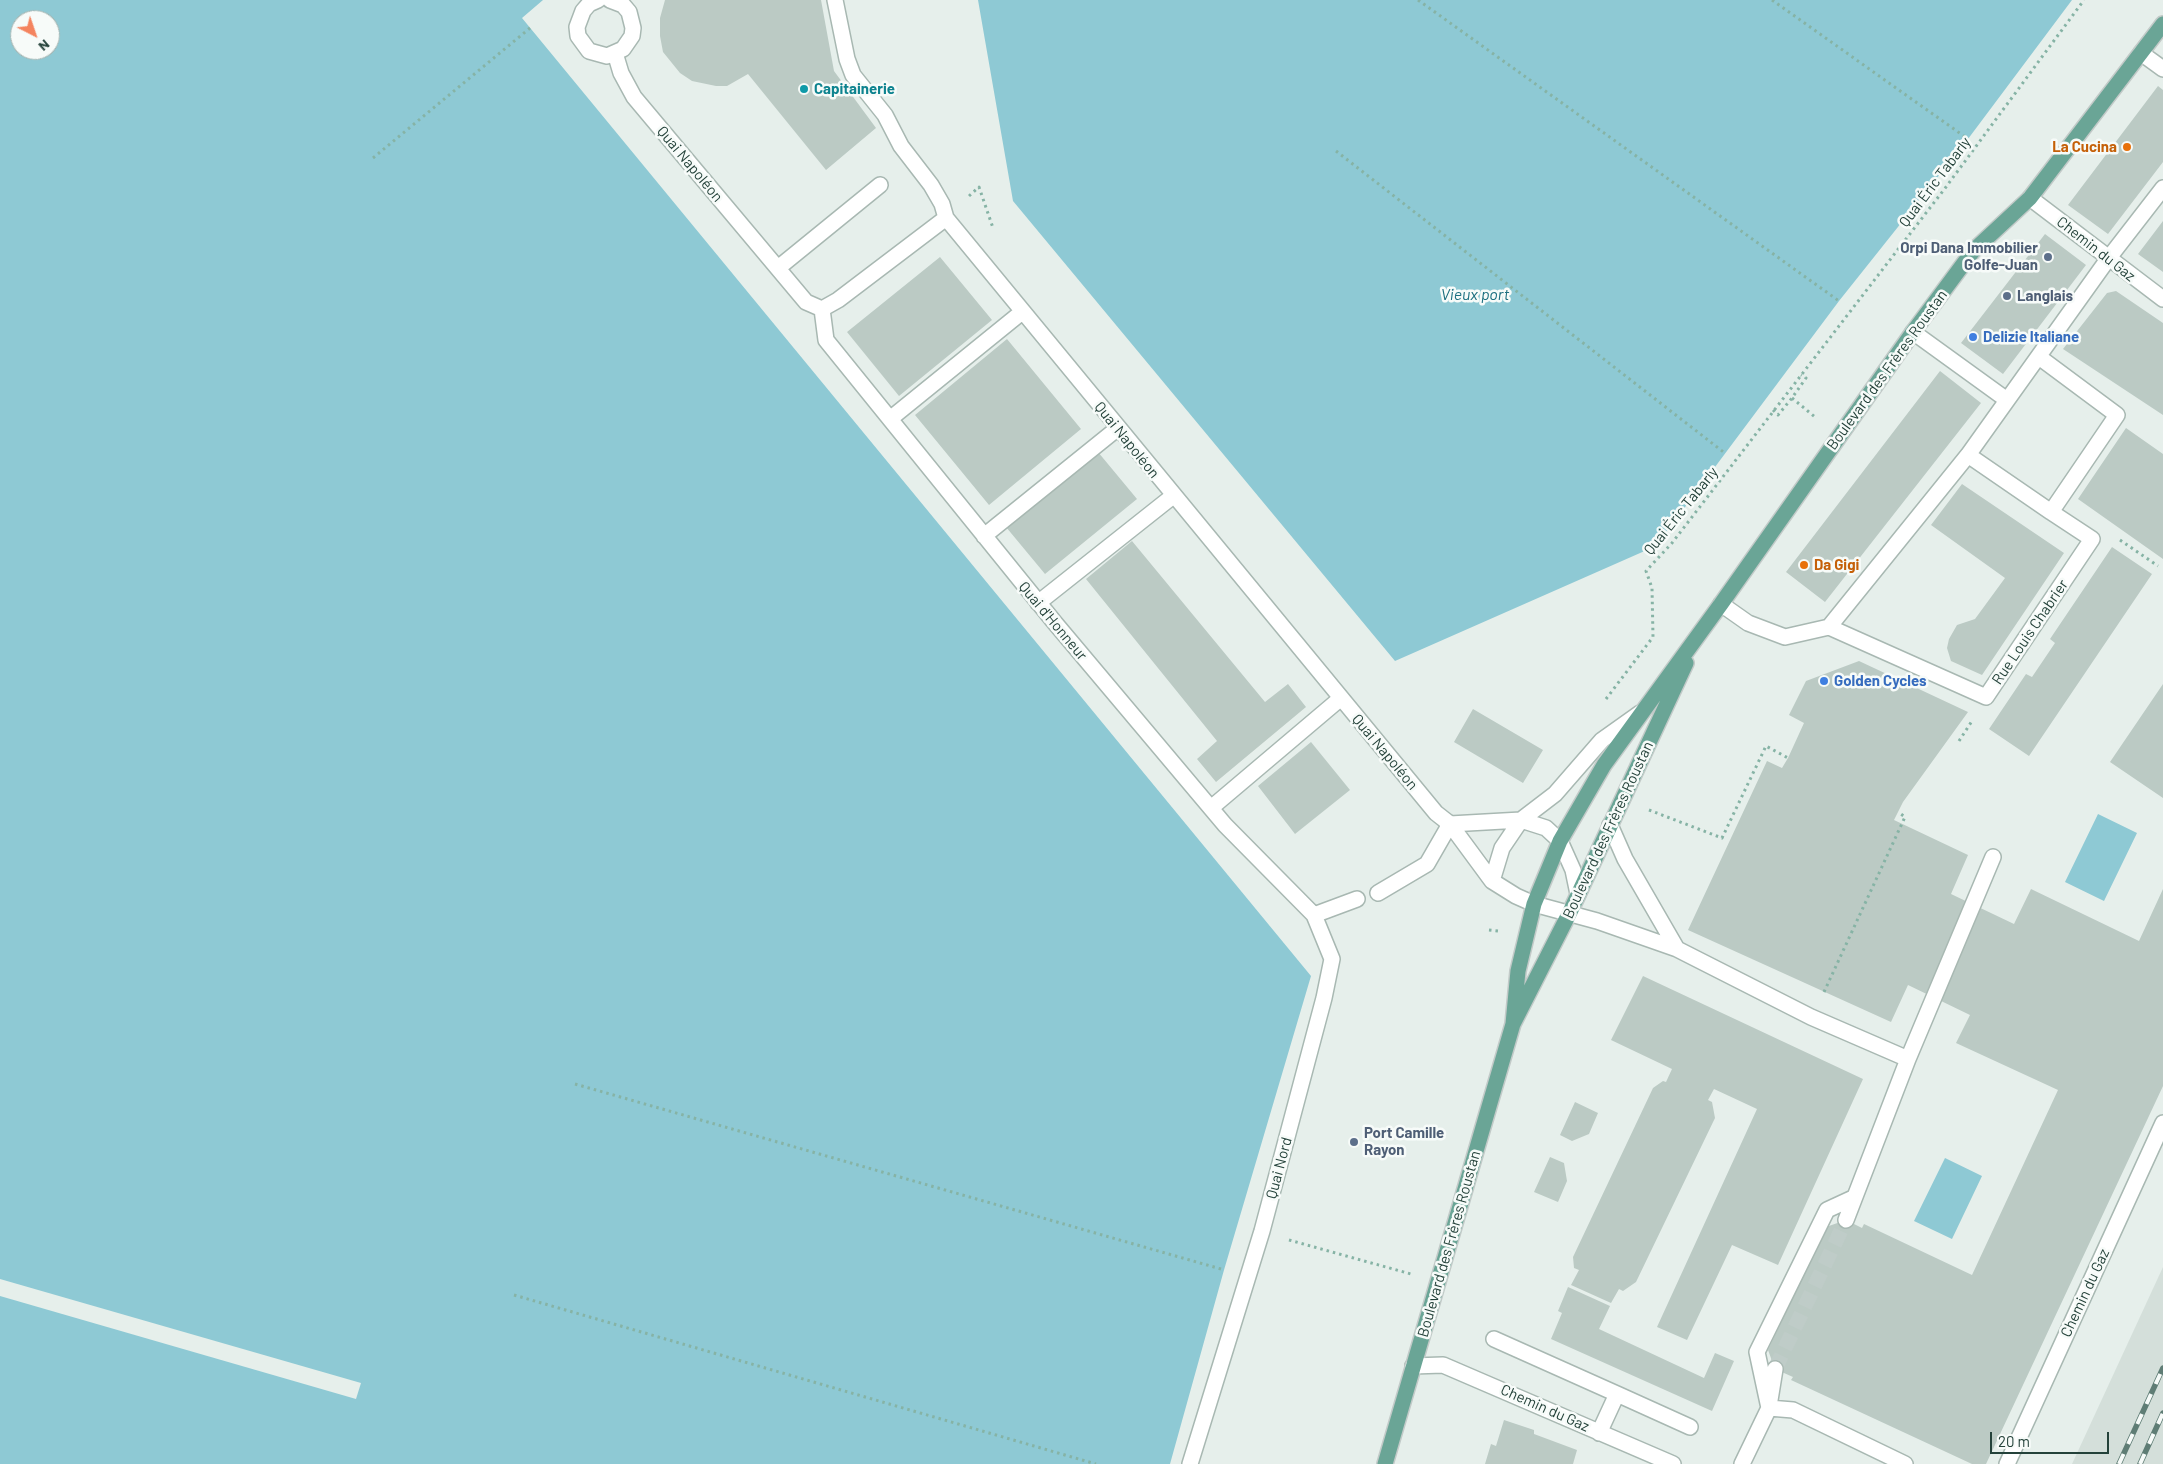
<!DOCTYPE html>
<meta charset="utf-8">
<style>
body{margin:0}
#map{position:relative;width:2163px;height:1464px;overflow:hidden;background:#e6efeb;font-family:Barlow,sans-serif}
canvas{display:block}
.north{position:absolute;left:10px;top:10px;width:50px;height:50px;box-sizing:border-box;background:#f7fbf9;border:1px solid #a3b1ad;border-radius:50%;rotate:139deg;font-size:14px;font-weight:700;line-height:20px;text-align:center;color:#24423a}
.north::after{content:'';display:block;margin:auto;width:18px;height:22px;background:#f4845f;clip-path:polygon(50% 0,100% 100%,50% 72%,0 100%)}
.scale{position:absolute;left:1990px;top:1432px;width:119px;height:22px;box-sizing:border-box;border:2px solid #24423a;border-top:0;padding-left:6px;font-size:15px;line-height:18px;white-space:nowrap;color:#24423a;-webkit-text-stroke:4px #f7fbf9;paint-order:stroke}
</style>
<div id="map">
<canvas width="2163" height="1464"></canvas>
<div class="north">N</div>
<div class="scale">20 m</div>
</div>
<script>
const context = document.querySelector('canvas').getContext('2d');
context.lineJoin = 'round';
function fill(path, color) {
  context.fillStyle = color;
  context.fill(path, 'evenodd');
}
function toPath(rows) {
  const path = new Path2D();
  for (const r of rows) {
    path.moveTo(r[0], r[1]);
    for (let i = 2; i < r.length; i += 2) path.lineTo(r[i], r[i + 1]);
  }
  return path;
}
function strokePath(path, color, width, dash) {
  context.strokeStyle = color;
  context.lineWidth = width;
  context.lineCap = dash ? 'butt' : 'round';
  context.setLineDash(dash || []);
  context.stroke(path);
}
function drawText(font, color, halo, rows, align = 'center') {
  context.font = font + ' Barlow,sans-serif';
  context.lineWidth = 5;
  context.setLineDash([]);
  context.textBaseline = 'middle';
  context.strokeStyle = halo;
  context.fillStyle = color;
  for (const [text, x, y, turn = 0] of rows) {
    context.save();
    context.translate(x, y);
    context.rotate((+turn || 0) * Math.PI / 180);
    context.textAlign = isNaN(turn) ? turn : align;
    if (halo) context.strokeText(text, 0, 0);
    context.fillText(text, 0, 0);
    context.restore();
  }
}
fill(toPath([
 [2163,1267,2163,1464,2072,1464]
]), '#d4dfda');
fill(toPath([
 [0,0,543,0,522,18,1311,976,1224,1270,1170,1464,0,1464],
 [20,20,50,20,50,50,20,50],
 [978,0,2072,0,1968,139,1839,301,1656,546,1395,661,1013,201],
 [2098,814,2137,833,2104,901,2065,882],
 [1945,1158,1982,1176,1952,1239,1914,1221]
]), '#8ec9d4');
fill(toPath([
 [0,1279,361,1383,356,1399,0,1296]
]), '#e6efeb');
fill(toPath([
 [665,0,821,0,834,71,876,128,826,170,748,74,727,86,716,86,692,81,680,73,663,52,660,36,660,18],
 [2158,86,2163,90,2163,162,2108,234,2068,205],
 [2163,221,2163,272,2138,254],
 [2045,234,2086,265,2003,374,1961,343],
 [940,257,992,320,899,396,847,332],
 [2116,291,2163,323,2163,415,2063,349,2107,293],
 [1007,339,1081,429,989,505,915,415],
 [1940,371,1981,403,1825,602,1786,572],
 [2126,428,2163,454,2163,559,2078,499],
 [1098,452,1137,499,1045,574,1006,527],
 [1962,484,2064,553,1982,675,1951,661,1947,648,1949,639,1957,625,1975,619,2005,578,1931,525],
 [1132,541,1265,702,1288,684,1306,707,1216,782,1197,759,1217,741,1086,579],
 [2112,547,2152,574,2029,756,1989,729,2026,674,2032,677,2055,643,2050,639],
 [1859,661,1968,712,1903,802,1894,820,1968,855,1951,894,2014,924,2031,889,2139,941,2163,889,2163,1086,1986,1464,1972,1464,1791,1380,1793,1377,1775,1369,1768,1350,1826,1227,1846,1220,1862,1228,1864,1224,1972,1275,2058,1090,1956,1043,1970,1015,1908,985,1891,1022,1688,930,1767,761,1782,768,1788,758,1804,723,1789,715,1806,681],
 [2163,684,2163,798,2110,762],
 [1473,709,1543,750,1523,783,1454,742],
 [1311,742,1350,790,1295,834,1258,786],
 [1643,976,1863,1079,1778,1265,1732,1245,1687,1340,1657,1327,1757,1109,1714,1089,1708,1100,1712,1102,1715,1118,1636,1282,1623,1291,1619,1289,1611,1303,1571,1285,1579,1270,1574,1268,1573,1257,1653,1088,1663,1081,1666,1082,1672,1069,1611,1040],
 [1575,1102,1598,1113,1589,1134,1572,1141,1560,1135],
 [1550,1157,1564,1163,1567,1181,1558,1202,1534,1192],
 [1568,1287,1610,1306,1599,1329,1704,1378,1715,1353,1734,1361,1712,1411,1551,1339,1562,1313,1558,1311],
 [1504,1420,1534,1430,1534,1434,1577,1450,1573,1464,1485,1464,1491,1444,1496,1446]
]), '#bbcac4');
strokePath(toPath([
 [1775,1369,1846,1220]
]), '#bfccc8', 15, [15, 8]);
const minor = toPath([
 [598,0,589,4,583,11,577,27,578,36,589,51,607,56,623,49,632,36,633,28,629,12,623,5,610,0],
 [835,0,847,59,853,75,885,115,901,146,931,185,942,204,946,218],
 [615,53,621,73,634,97,806,302,822,309,838,300,946,218,1436,813,1450,824,1427,864,1378,893],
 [2141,53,2163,69],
 [2030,198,2163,299],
 [778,268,880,185],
 [822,309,826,340,1055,623,1225,825,1314,915],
 [1913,332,2007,400],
 [890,419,1022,312],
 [1968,455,2051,512,2117,415,2039,357],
 [984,536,1118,428],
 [1038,603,1173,496],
 [1721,604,1748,623,1785,637,1829,627,1968,455,2108,259,2163,188],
 [1829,627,1986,697,2092,539,2051,512],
 [1211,808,1341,698],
 [1610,825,1625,859,1677,949],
 [1492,881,1502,848,1521,820,1555,794,1602,740,1640,713],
 [1578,894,1573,870,1560,841,1546,828,1521,820,1450,824,1492,881,1516,896,1534,904,1597,921,1677,949,1811,1017,1908,1059,1846,1220],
 [1908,1059,1993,857],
 [1494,1339,1617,1394,1599,1433],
 [1413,1366,1443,1365,1673,1464],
 [1617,1394,1690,1427],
 [1770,1400,1775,1369],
 [1769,1408,1757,1352,1827,1210,1853,1198],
 [1190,1464,1262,1231,1324,998,1332,959,1314,915,1357,899],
 [1742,1464,1769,1408,1793,1410,1905,1464],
 [2007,1464,2163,1123]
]);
const major = toPath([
 [1513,1024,1518,971,1534,904,1560,841,1604,765,1721,604,1913,332,1973,251,2030,198,2163,24],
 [1385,1464,1513,1024,1570,912,1686,663]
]);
strokePath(minor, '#a8b8b2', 18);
strokePath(major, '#c2cac8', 18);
strokePath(toPath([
 [1418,0,1839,301],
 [1772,0,1968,139],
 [1336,151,1726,454],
 [373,158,530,28],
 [969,196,979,187,993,228],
 [1792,398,1815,417,1815,419],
 [1773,410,1778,415,1792,398,1806,378,1801,375],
 [2120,540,2158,566],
 [1606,699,1653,637,1652,588,1646,571,1672,543,1946,187,2084,0],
 [1959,741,1972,721],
 [1649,810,1722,838,1766,746,1788,758],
 [1489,930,1498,931],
 [1824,992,1905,817,1898,812],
 [575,1084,1221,1269],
 [1289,1240,1411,1274],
 [514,1295,1096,1464]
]), '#86b3a5', 3, [2.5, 4]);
strokePath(minor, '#fff', 15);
strokePath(major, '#6aa596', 15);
const rail = toPath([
 [2119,1464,2163,1368],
 [2140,1464,2163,1413]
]);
strokePath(rail, '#5f7d75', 5.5);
strokePath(rail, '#f7fbf9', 4, [11]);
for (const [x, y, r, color] of [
 [804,89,5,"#0f9aa8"],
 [2127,147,5,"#e8710a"],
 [2048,257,5,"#5c6f8a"],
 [2007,296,5,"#5c6f8a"],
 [1973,337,5,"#3f7fe0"],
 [1804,565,5,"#e8710a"],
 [1824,681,5,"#3f7fe0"],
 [1354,1142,5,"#5c6f8a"]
]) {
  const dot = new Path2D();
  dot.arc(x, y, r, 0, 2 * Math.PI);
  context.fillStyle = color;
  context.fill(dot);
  strokePath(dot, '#f7fbf9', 2);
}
drawText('bold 15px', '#0d838f', '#f7fbf9', [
 ["Capitainerie",814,89]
], 'left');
drawText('bold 15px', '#c56008', '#f7fbf9', [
 ["La Cucina",2117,147],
 ["Da Gigi",1814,565,"left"]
], 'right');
drawText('15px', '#24423a', '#f7fbf9', [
 ["Quai Napoléon",690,164,50],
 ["Quai Éric Tabarly",1935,182,-53],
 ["Chemin du Gaz",2096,249,38],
 ["Boulevard des Frères Roustan",1887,370,-54],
 ["Quai Napoléon",1127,440,51],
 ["Quai Éric Tabarly",1681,511,-51],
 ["Quai d'Honneur",1053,621,50],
 ["Rue Louis Chabrier",2030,632,-56],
 ["Quai Napoléon",1385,752,50],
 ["Boulevard des Frères Roustan",1608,830,-65],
 ["Quai Nord",1279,1168,-75],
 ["Boulevard des Frères Roustan",1449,1244,-74],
 ["Chemin du Gaz",2085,1293,-65],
 ["Chemin du Gaz",1545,1408,24]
]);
drawText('bold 15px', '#4e5e75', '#f7fbf9', [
 ["Orpi Dana Immobilier",2038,248,"right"],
 ["Golfe-Juan",2038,265,"right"],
 ["Langlais",2017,296],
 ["Port Camille",1364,1133],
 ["Rayon",1364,1150]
], 'left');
drawText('bold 15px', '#366cbe', '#f7fbf9', [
 ["Delizie Italiane",1983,337],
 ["Golden Cycles",1834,681]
], 'left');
drawText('italic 16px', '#1c6f80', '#f7fbf9', [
 ["Vieux port",1475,295]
]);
</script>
